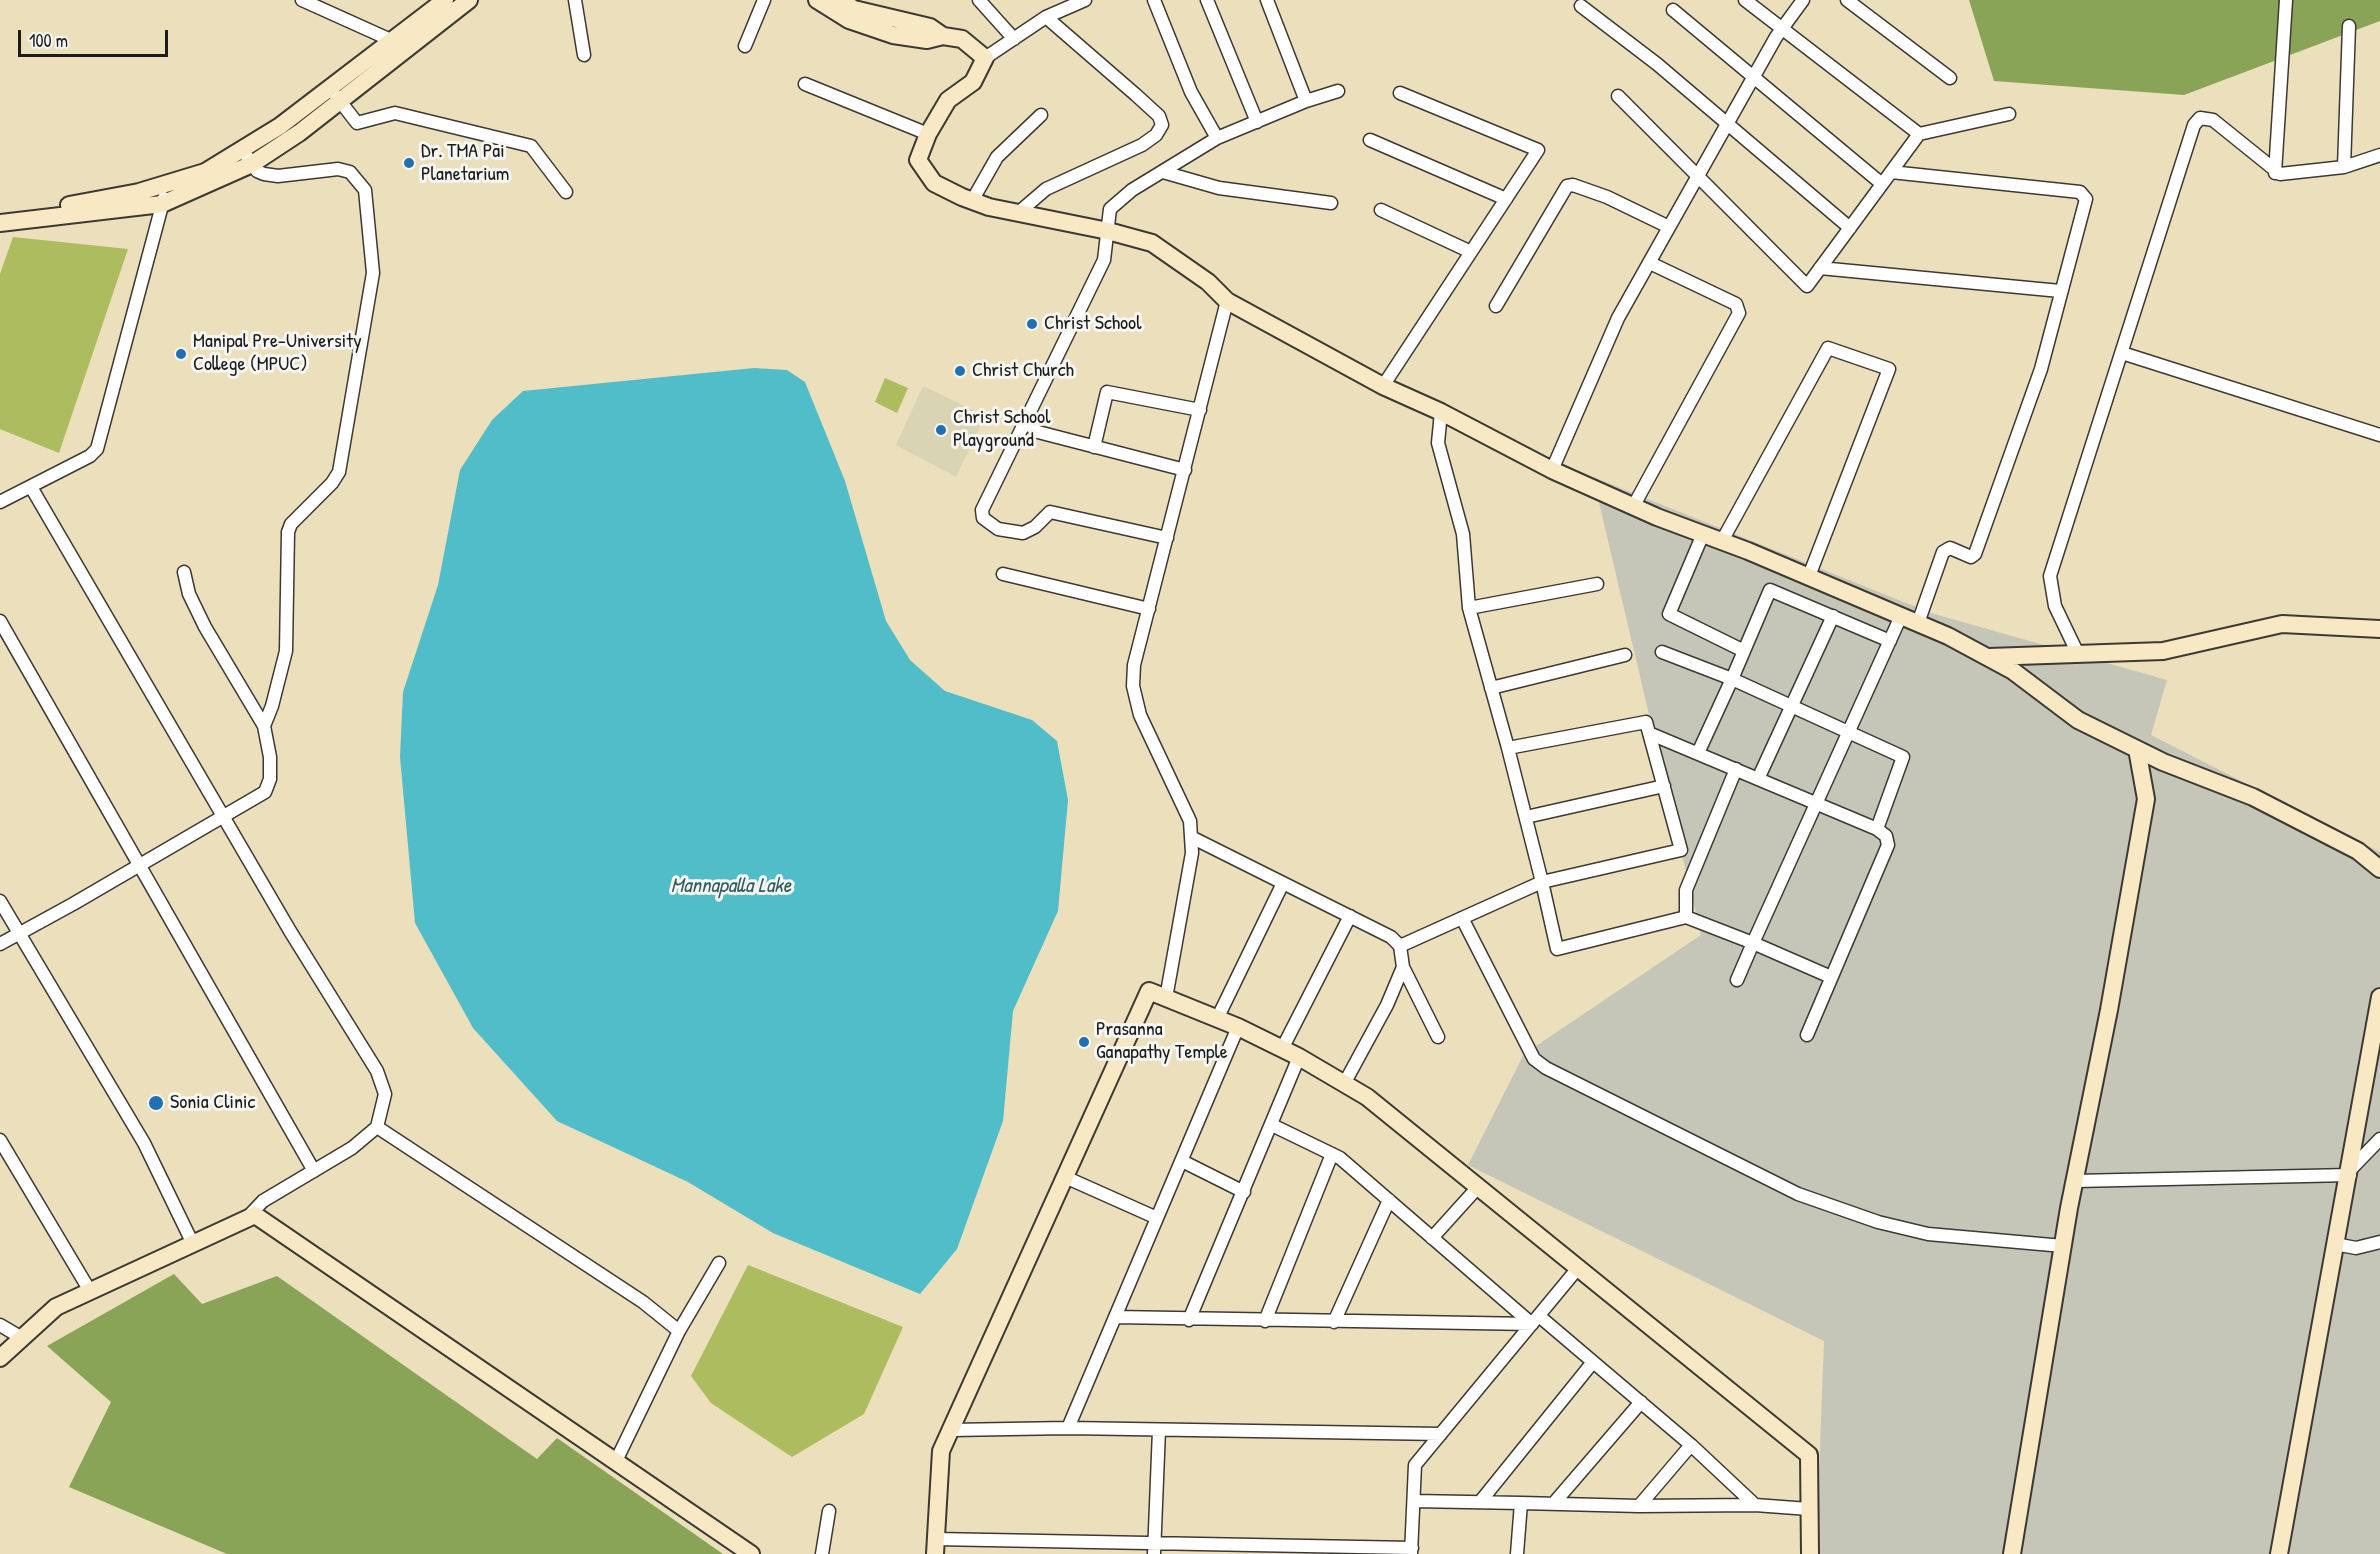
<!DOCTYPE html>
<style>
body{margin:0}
#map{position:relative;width:2380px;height:1554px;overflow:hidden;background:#ebdfbc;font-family:"Patrick Hand",sans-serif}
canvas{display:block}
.scale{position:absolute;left:18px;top:30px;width:150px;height:27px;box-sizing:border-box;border:3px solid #1c1c1c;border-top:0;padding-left:8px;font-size:18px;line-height:21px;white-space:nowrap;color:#1c1c1c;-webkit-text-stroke:4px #f6f6f2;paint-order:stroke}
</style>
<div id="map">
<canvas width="2380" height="1554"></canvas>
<div class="scale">100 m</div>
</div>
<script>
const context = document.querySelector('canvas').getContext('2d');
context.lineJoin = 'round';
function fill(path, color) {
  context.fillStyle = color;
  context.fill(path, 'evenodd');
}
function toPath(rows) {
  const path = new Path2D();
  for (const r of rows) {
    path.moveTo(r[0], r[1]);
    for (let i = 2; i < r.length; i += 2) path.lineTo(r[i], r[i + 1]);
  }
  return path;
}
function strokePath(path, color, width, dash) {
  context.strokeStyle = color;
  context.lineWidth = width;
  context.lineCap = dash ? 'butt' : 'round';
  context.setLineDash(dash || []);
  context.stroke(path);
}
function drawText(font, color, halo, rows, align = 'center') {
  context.font = font + ' "Patrick Hand",sans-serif';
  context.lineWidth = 6;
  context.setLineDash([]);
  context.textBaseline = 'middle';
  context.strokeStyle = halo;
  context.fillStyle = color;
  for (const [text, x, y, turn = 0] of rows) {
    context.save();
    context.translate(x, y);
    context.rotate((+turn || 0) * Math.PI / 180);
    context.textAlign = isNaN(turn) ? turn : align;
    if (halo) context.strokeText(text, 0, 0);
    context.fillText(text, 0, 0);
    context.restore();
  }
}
fill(toPath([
 [923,386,985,416,956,477,896,445]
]), '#d9d4b4');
fill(toPath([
 [1593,477,1931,613,2167,680,2151,735,2380,852,2380,1554,1816,1554,1824,1341,1468,1165,1524,1054,1701,935]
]), '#c5c5b8');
fill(toPath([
 [13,237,128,249,59,453,0,429,0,274],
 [885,378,908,388,897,413,875,402],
 [748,1265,903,1327,864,1414,792,1457,711,1403,691,1376]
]), '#acbc5f');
fill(toPath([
 [1969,0,2380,0,2380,21,2184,95,1994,81],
 [174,1274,202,1304,277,1276,537,1459,557,1438,723,1554,227,1554,69,1487,111,1402,47,1346]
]), '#89a456');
fill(toPath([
 [754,368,787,370,805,382,845,481,886,621,910,660,945,691,1032,720,1057,741,1068,800,1058,911,1013,1011,1003,1121,957,1249,920,1294,773,1233,688,1182,557,1121,473,1028,415,923,400,757,403,692,438,585,460,470,492,420,523,391]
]), '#50bdc9');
const street = toPath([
 [302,0,393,41],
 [575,0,584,55],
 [979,0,1014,39],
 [1154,0,1191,92,1217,138],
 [1207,0,1257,122],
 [1847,0,1950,78],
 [1581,6,1657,64,1850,228],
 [1673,10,1882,184],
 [745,46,764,0],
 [985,58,1046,17,1085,0],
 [805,84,928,134],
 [336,96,357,123,395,113,531,146,566,192],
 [1618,96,1807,286,1919,134,1745,0],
 [1306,101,1338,91],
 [1919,134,2009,114],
 [1370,140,1506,199],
 [2344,167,2349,26],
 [1163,172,1219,188,1331,203],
 [1891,172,2080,192,2086,199,2041,369,1975,554,1971,557,1950,548,1943,552,1918,623],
 [2275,173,2286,0],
 [972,201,997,157,1041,115],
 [1381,210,1471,252],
 [1018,213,1046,189,1142,145,1156,135,1162,125,1159,116,1136,95,1046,17],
 [1820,268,2060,291],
 [1496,306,1567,186,1573,185,1607,197,1669,227],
 [2122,353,2380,435],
 [1383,386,1538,150,1400,93],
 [1441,412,1438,443,1463,534,1469,608,1508,748,1646,722,1681,850,1542,882,1508,748],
 [1025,422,1038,432,1185,470],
 [1094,447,1107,392,1200,410],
 [1552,470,1618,318,1776,37,1803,0],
 [31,487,290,931,377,1071,385,1094,377,1127,352,1148,263,1201,246,1219],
 [0,502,90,456,97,449,164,198],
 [1633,507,1739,313,1736,304,1650,263],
 [1703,534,1669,614,1744,651],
 [1167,538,1050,512,1035,527,1023,533,998,529,983,518,982,510,1104,260,1110,209,1132,190,1217,138,1306,101,1267,0],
 [1722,541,1828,348,1889,369,1809,576],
 [184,572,189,594,205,627,264,726],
 [1003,574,1149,609],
 [1469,608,1597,584],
 [0,621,314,1171],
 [1662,652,1732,679,1698,753],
 [2078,654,2055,606,2050,576,2194,125,2200,118,2213,120,2280,174,2344,167,2380,155],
 [1491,688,1625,655],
 [1651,734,1877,829,1903,757,1732,679,1770,590,1890,641],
 [1758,779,1833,616],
 [1526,817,1664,786],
 [1191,837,1391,937,1400,946,1403,967,1387,1005,1344,1084],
 [0,901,144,1143,193,1244],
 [1686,917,1686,890,1736,769],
 [1462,918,1534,1059,1546,1068,1798,1194,1878,1222,1928,1234,2063,1246],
 [0,944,73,904,265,792,270,779,270,757,264,726,272,706,286,651,288,532,291,524,332,483,339,472,373,273,365,190,350,172,338,169,278,176,264,174,257,171,243,151],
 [1400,946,1542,882,1557,949,1686,917,1753,943,1901,616],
 [1403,967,1438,1037],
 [1737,980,1753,943,1831,977],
 [1166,998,1192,853,1190,821,1140,715,1133,686,1134,665,1227,301],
 [1217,1019,1283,883],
 [1807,1035,1888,845,1886,836,1877,829],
 [1282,1049,1350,916],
 [1272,1125,1340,1158,1532,1324],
 [377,1127,643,1302,679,1331,616,1461],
 [0,1140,90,1291],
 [1182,1161,1244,1192],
 [2350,1170,2380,1139],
 [1065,1177,1157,1218],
 [2075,1181,2350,1175],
 [1432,1238,1478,1187],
 [2335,1244,2356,1248,2380,1242],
 [1539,1316,1691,1445,1755,1505],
 [1115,1317,1532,1324],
 [1189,1320,1299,1057],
 [1265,1321,1332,1154],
 [1334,1322,1389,1200],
 [0,1325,22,1338],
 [679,1331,719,1263],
 [1068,1428,1238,1027],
 [951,1430,1068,1428,1441,1434],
 [1414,1501,1521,1503,1517,1554],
 [1480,1502,1593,1362],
 [1521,1503,1639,1506,1755,1505,1809,1509],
 [1554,1503,1641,1402],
 [1639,1506,1691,1445],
 [935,1539,1412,1548],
 [822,1554,829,1511],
 [1154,1554,1159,1430],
 [1411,1554,1415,1465,1578,1268]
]);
const secondary = toPath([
 [817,0,849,20,893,35,927,40,943,36,962,39,985,58,973,82,948,100,928,134,918,160,934,183,962,197,989,207,1108,231,1152,243,1208,282,1227,301,1383,386,1441,412,1552,470,1657,517,1748,551,1948,636,2013,671,2078,720,2163,762,2253,797,2358,851,2380,869],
 [839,0,854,9,930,27,943,36],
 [69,205,139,192,205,172,280,126,445,0],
 [0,223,162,204,252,164,299,133,469,0],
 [1989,657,2163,651,2282,624,2380,629],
 [0,1358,56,1307,255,1215,751,1554],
 [935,1554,941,1451,1149,991,1238,1027,1299,1057,1367,1097,1809,1455,1810,1554],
 [2012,1554,2069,1208,2109,1010,2146,799,2137,749],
 [2279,1554,2380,997]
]);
strokePath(street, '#3b3934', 15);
strokePath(secondary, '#3b3934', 20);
strokePath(street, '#fff', 12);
strokePath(secondary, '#f8e8c3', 16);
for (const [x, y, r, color] of [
 [409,163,6,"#1f6fb2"],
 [1032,324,6,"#1f6fb2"],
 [181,354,6,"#1f6fb2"],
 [960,371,6,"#1f6fb2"],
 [941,430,6,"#1f6fb2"],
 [1084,1042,6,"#1f6fb2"],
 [156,1103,8,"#1f6fb2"]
]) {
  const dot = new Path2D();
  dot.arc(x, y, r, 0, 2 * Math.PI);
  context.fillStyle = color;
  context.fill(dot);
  strokePath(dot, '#f6f6f2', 2);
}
drawText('20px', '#1c1c1c', '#f6f6f2', [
 ["Dr. TMA Pai",421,152],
 ["Planetarium",421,175],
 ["Christ School",1044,324],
 ["Manipal Pre-University",193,342],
 ["College (MPUC)",193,365],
 ["Christ Church",972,371],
 ["Christ School",953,418],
 ["Playground",953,441],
 ["Prasanna",1096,1030],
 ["Ganapathy Temple",1096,1053],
 ["Sonia Clinic",170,1103]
], 'left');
drawText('italic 21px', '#315c61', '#f6f6f2', [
 ["Mannapalla Lake",731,886]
]);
</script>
